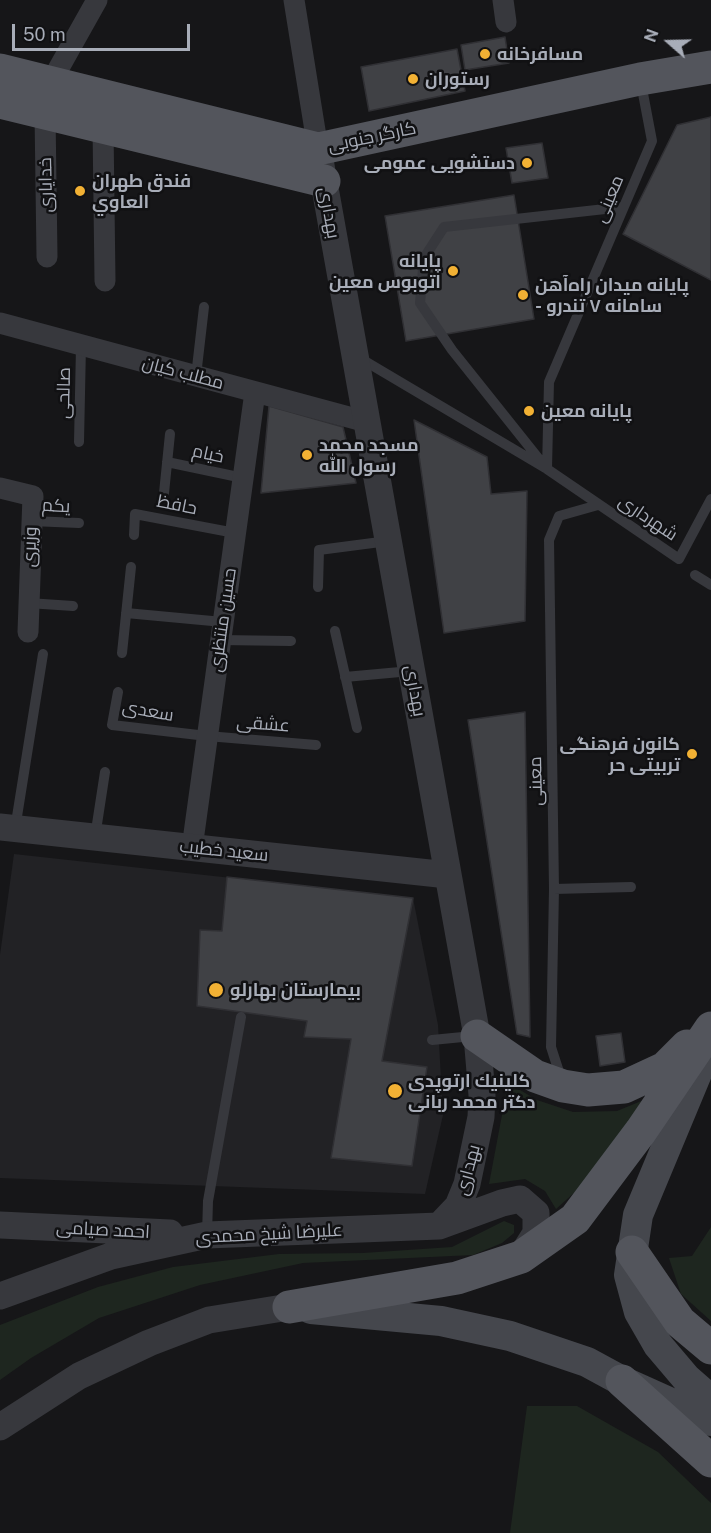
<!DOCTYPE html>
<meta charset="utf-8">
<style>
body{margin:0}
#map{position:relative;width:711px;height:1533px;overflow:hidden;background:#161618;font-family:"Public Sans",sans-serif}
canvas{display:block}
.north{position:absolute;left:639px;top:12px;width:60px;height:60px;-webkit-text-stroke:4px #111113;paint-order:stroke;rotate:290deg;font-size:16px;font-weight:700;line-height:24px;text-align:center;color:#a8adb8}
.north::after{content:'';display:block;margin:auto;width:21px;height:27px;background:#a8adb8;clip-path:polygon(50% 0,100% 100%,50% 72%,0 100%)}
.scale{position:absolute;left:12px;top:24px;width:178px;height:27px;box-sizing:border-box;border:3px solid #a8adb8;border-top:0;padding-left:8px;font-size:18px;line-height:21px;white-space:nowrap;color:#a8adb8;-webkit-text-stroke:4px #111113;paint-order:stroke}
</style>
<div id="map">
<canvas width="711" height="1533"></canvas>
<div class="north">N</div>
<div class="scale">50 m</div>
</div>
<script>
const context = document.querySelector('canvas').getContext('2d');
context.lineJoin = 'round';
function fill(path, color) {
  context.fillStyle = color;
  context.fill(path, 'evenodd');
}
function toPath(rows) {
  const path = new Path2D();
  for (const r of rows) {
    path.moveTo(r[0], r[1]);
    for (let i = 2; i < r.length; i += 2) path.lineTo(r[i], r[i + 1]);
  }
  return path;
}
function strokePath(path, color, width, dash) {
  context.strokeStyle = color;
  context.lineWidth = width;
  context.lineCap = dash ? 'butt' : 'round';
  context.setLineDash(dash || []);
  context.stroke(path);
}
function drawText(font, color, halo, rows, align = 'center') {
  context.font = font + ' "Public Sans",Cairo,sans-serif';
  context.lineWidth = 5;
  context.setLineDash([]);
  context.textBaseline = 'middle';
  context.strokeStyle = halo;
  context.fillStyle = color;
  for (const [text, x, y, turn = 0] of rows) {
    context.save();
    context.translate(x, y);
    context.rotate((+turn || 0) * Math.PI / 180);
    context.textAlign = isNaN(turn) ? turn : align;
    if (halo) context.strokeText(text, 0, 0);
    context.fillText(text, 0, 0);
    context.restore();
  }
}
fill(toPath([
 [14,854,413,898,438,1025,443,1115,425,1194,0,1178,0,955]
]), '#222225');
fill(toPath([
 [508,1083,537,1100,573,1112,617,1111,651,1097,584,1184,556,1209,545,1191,525,1179,489,1184],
 [504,1221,514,1225,514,1233,502,1243,473,1255,303,1263,200,1285,99,1318,31,1358,0,1380,0,1325,98,1287,173,1267,279,1254,363,1253,452,1247],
 [711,1227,711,1321,681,1294,669,1258,692,1256],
 [527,1406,577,1406,658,1452,711,1503,711,1533,510,1533]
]), '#1e261f');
const building = toPath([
 [505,37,509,63,465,70,461,45,505,37],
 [457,49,465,91,369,111,361,67,457,49],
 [711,117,711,280,623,234,677,125,711,117],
 [542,143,548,178,512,183,506,148,542,143],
 [514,195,534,319,406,341,385,216,514,195],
 [269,406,343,427,356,483,261,493,269,406],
 [414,420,487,457,491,494,527,491,525,621,444,633,414,420],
 [525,712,530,1037,517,1034,468,720,525,712],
 [227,877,413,898,382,1061,427,1067,412,1166,331,1158,351,1039,304,1037,307,1021,197,1006,200,930,222,931,227,877],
 [621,1033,625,1062,600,1066,596,1036,621,1033]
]);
fill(building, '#404145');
strokePath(building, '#303034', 1.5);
strokePath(toPath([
 [358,357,547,469,679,559,711,499],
 [196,376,204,307],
 [79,442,81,346],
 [167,462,243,478],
 [547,469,452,350,420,303,424,258,444,227,623,207],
 [547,469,549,382,652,141,641,83],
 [164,493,170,434],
 [31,521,79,523],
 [134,535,135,514,235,533],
 [695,575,711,585],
 [318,587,319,550,388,541],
 [28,603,73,606],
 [126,613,223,622],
 [335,631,357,728],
 [220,640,291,641],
 [122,653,131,567],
 [345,677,411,671],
 [118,692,112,725,207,736,316,745],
 [15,829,43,654],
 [95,837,105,772],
 [554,889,631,887],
 [432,1040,473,1036],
 [561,1078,551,1047,554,889,549,540,559,516,598,505],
 [207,1235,208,1201,241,1017]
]), '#37383d', 10);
strokePath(toPath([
 [294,0,318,149],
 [503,0,506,22],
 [51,82,97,0],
 [45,113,47,257],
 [103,127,105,281],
 [0,323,367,422],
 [0,488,33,496,28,632],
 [192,848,255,392]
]), '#37383d', 21);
strokePath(toPath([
 [320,160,477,1036,482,1095,481,1117,467,1184,458,1206,439,1226],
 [0,827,448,875],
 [0,1225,170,1233],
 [0,1296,111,1256,207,1235,439,1226,502,1203,520,1199,536,1213,536,1233,521,1257],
 [0,1427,79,1376,149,1343,209,1320,289,1307]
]), '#37383d', 27);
strokePath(toPath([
 [708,1047,638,1215,629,1275,639,1312,658,1345,686,1378,711,1400],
 [311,1309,441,1321,510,1336,587,1362,622,1381,711,1421]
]), '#45474d', 30);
strokePath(toPath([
 [0,70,318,149,640,79,711,67],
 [0,102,324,181],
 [477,1036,535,1076,563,1086,588,1090,624,1087,665,1068,687,1046],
 [632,1252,680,1322,711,1348],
 [289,1307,457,1278,521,1257,575,1219,641,1131,711,1028],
 [622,1381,711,1461]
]), '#53555c', 33);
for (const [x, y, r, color] of [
 [485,54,6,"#f2b134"],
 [413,79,6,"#f2b134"],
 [527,163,6,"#f2b134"],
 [80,191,6,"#f2b134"],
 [453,271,6,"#f2b134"],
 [523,295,6,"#f2b134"],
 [529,411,6,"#f2b134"],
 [307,455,6,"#f2b134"],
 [692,754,6,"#f2b134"],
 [216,990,8,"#f2b134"],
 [395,1091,8,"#f2b134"]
]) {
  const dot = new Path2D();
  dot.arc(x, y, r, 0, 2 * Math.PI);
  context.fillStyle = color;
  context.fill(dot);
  strokePath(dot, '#111113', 2);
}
drawText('bold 18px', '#a8adb8', '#111113', [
 ["مسافرخانه",497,54],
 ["رستوران",425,79],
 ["دستشویی عمومی",515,163,"right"],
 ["فندق طهران",92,181],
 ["العاوي",92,202],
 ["پایانه",441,261,"right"],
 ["اتوبوس معین",441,282,"right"],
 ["پایانه میدان راه‌آهن",535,285],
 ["- سامانه ۷ تندرو",535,306],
 ["پایانه معین",541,411],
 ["مسجد محمد",319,445],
 ["رسول الله",319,466],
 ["کانون فرهنگی",680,744,"right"],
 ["تربیتی حر",680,765,"right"],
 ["بیمارستان بهارلو",230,990],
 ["كلينيك ارتوپدى",408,1081],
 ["دكتر محمد ربانى",408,1102]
], 'left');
drawText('18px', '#a8adb8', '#111113', [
 ["کارگر جنوبی",372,137,-12],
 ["خدایاری",46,185,-91],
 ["معینی",609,199,-67],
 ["بهداری",329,213,80],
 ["مطلب کیان",183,373,15],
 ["صالحی",64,393,-89],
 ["خیام",208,454,12],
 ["حافظ",177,505,11],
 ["یکم",56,506,3],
 ["شهرداری",648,518,34],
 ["وزیری",30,547,-88],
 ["حسین منتظری",223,620,-82],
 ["بهداری",415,691,80],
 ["سعدی",148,711,10],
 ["عشقی",263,724,4],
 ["معینی",536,781,-91],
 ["سعید خطیب",224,851,6],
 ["بهداری",468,1170,-75],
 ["احمد صیامی",103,1230,3],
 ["علیرضا شیخ محمدی",269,1234,-3]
]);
</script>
